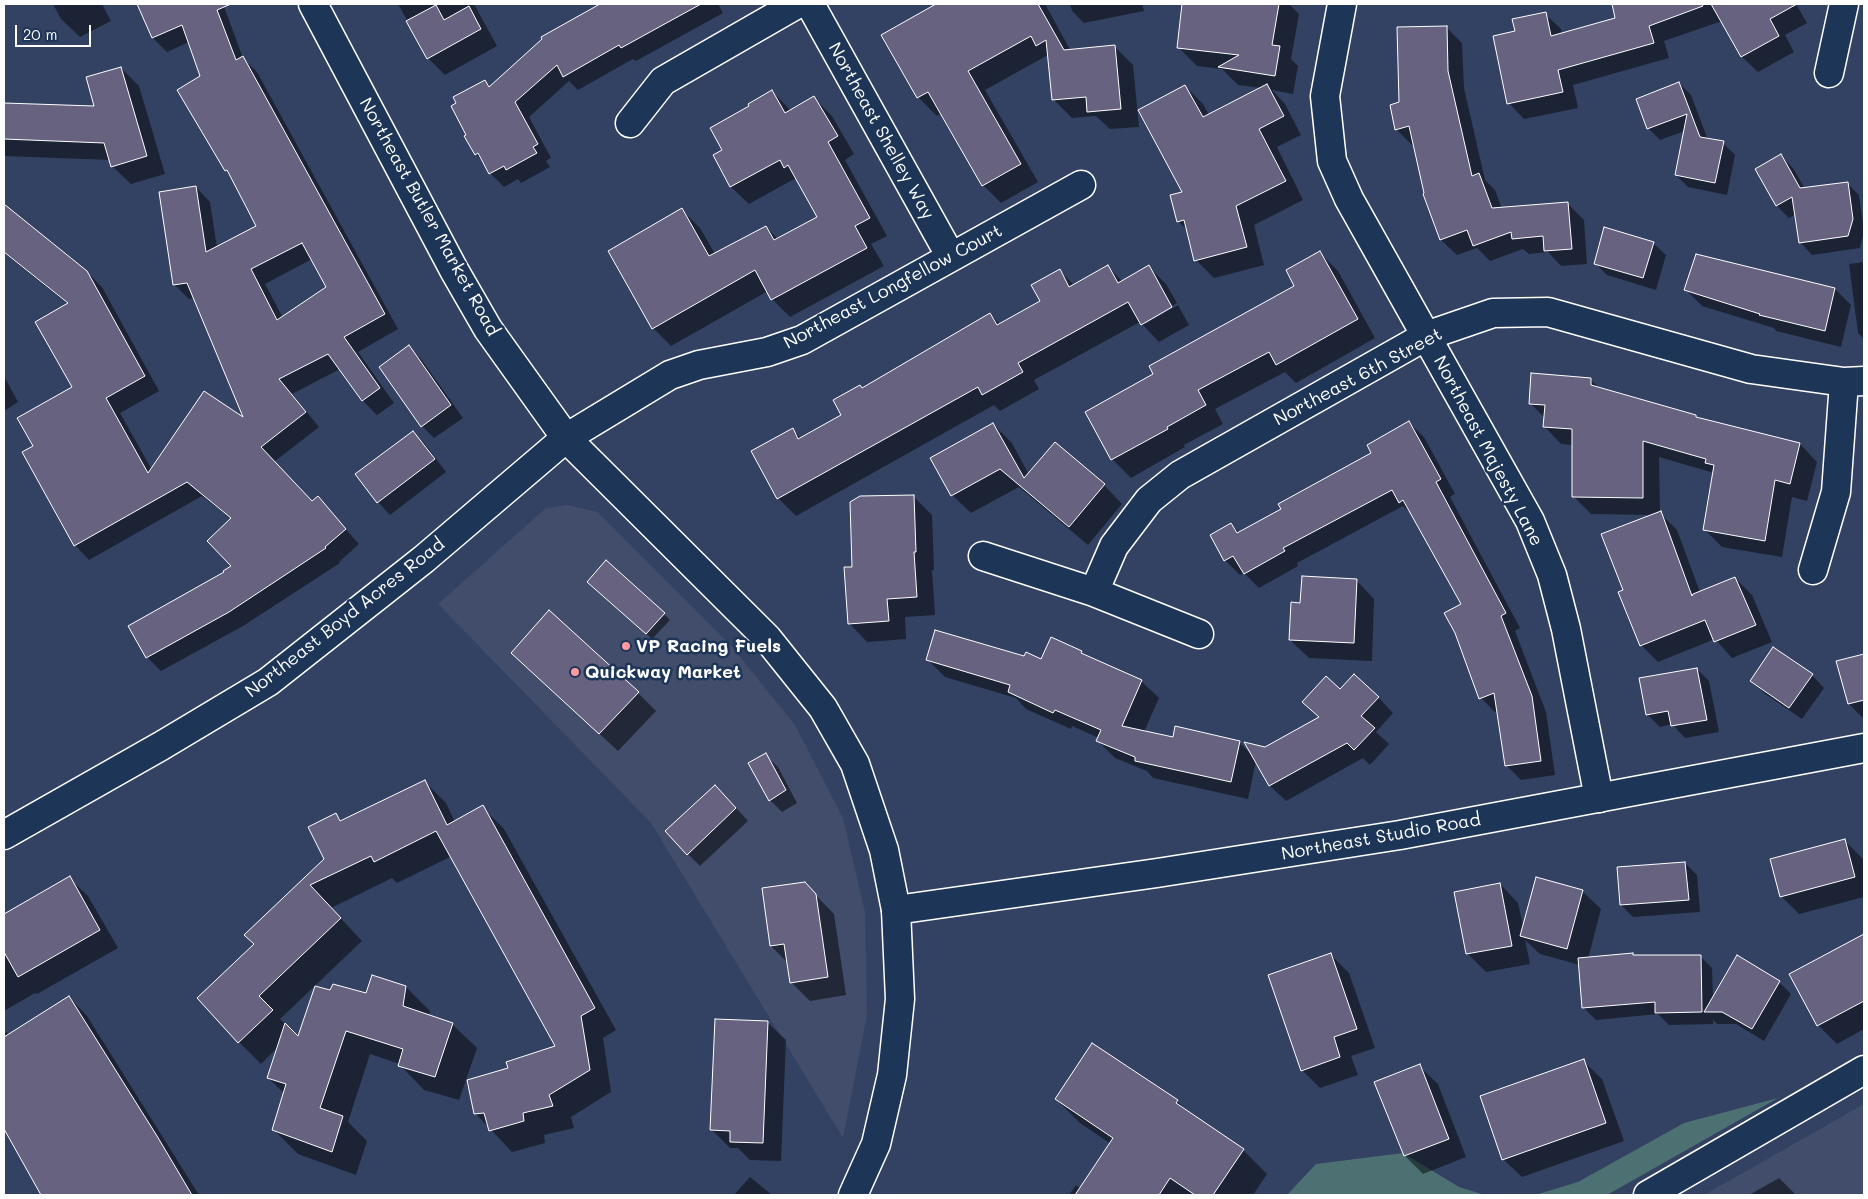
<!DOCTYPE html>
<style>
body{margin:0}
#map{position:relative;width:1868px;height:1199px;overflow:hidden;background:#334263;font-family:Mali,sans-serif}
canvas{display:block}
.frame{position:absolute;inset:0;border:5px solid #fff;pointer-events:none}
.scale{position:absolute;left:15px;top:25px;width:76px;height:22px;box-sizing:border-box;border:2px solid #fff;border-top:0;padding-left:6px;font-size:15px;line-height:18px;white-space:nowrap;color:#fff;-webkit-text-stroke:4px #1d3557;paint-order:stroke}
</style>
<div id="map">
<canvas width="1868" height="1199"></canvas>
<div class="frame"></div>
<div class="scale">20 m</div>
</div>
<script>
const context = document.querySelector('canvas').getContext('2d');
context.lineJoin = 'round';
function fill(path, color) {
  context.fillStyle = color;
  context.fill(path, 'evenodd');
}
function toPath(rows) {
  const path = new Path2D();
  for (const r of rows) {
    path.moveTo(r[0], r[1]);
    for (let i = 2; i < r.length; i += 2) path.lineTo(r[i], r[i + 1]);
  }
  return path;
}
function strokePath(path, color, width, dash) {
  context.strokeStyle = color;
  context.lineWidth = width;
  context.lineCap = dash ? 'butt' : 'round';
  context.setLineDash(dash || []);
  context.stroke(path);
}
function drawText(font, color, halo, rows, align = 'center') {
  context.font = font + ' Mali,sans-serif';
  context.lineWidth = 5;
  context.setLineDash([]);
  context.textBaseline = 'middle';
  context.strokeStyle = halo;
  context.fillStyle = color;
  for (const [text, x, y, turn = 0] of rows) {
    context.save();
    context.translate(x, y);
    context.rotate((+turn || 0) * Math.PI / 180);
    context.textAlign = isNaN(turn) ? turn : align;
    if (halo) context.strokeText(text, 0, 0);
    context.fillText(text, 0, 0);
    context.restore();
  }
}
fill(toPath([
 [568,505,597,512,732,647,795,725,843,818,865,912,867,1015,843,1138,651,823,438,604,546,508],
 [1864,1104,1864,1195,1704,1195]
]), '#424c6b');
fill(toPath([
 [1778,1098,1607,1195,1535,1195,1578,1182,1684,1123],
 [1403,1153,1459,1187,1485,1195,1287,1195,1316,1164]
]), '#4d7173');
fill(toPath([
 [53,4,102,4,111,21,80,37,61,19],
 [138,4,223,4,243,58,257,72,398,329,358,352,394,403,377,415,362,400,340,369,292,394,319,427,274,462,313,502,318,498,359,544,339,562,340,563,243,626,161,671,147,657,233,566,232,519,202,496,89,560,75,545,35,446,74,388,68,304,4,253,4,213,87,272,102,287,159,391,120,413,152,470,246,421,195,298,189,299,174,284,196,187,210,202,217,248,258,227,231,175,226,170,202,77,189,42,167,52,153,38],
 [312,259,327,287,283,318,265,284],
 [398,4,474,4,497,46,445,75,428,58],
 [598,4,718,4,723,13,636,61,633,59,578,90,569,81,529,117,551,158,546,161,550,167,521,183,518,179,504,187,490,173,485,164,476,154,485,81,490,87,599,6],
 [947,4,1045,4,1083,73,1115,47,1133,65,1139,127,1110,129,1096,116,1072,118,1053,99,1048,55,985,90,1038,182,1001,203,983,185,942,113,937,116,918,97,937,9],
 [1070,4,1142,4,1144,11,1084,23,1072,11],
 [1183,4,1289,4,1299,14,1291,59,1298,66,1293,94,1272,90,1285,104,1301,135,1277,147,1303,200,1254,225,1264,265,1214,278,1196,260,1188,231,1179,222,1172,196,1184,193,1185,86,1203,104,1209,115,1261,88,1238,85,1222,69,1197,66,1178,47],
 [1613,4,1796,4,1807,23,1785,35,1794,52,1758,72,1742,57,1722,21,1664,41,1669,58,1573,85,1578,108,1524,119,1509,103,1516,32,1545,14,1561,29,1562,34,1617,19],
 [1446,27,1462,43,1464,88,1485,180,1495,190,1502,209,1568,204,1584,220,1587,264,1561,266,1548,252,1529,254,1523,249,1490,261,1477,248,1457,255,1441,240,1414,145,1412,145,1396,129,1401,103],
 [121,68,139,86,165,174,131,184,112,166,111,160,4,156,4,104,96,107],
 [1679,83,1691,95,1708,140,1723,143,1735,155,1727,195,1688,187,1676,175,1685,131,1660,140,1648,128],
 [772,91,791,111,814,98,832,116,854,154,845,160,887,236,871,244,884,266,790,317,772,299,768,291,671,346,653,328,682,210,700,228,715,254,766,227,778,239,818,218,796,178,749,204,731,187,714,156,724,150,751,107],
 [1781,156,1793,168,1805,189,1847,183,1859,195,1864,231,1860,248,1812,255,1800,242,1796,214,1789,218,1777,206],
 [1653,243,1666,255,1656,290,1607,275,1595,263],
 [1319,252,1338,271,1375,338,1296,383,1285,372,1215,409,1223,424,1184,445,1185,447,1131,478,1112,459,1086,412,1155,374,1296,286],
 [1697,255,1835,289,1851,305,1841,347,1776,331,1774,328,1702,306,1686,290],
 [1864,262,1864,339,1858,333,1849,264],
 [1108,267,1123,282,1149,267,1166,284,1177,303,1145,321,1145,324,1178,305,1189,325,1159,342,1140,322,1034,380,1039,389,1000,411,994,405,796,516,778,498,792,430,801,438,843,415,863,389,990,314,1000,324,1042,301,1060,271,1074,285],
 [409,347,421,359,463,418,434,438,422,426],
 [4,376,18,402,4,411],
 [1590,379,1600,389,1696,416,1699,420,1800,444,1817,462,1807,501,1792,497,1782,557,1722,547,1705,530,1714,473,1659,457,1660,513,1677,530,1700,592,1735,578,1752,595,1772,642,1732,658,1715,639,1658,662,1641,645,1624,591,1655,515,1591,514,1574,497,1573,445,1561,444,1544,426,1545,418,1530,403],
 [1409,423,1424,437,1455,494,1450,497,1520,628,1515,631,1546,712,1555,775,1521,780,1506,765,1498,711,1495,712,1481,698,1462,605,1413,515,1403,506,1297,563,1298,566,1259,588,1244,573,1240,575,1225,560,1211,535,1231,524,1240,533,1282,510,1373,454],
 [993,424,1012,443,1029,475,1104,485,1122,504,1088,545,1019,487,971,513,952,495],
 [413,432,425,444,446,472,390,515,378,502],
 [913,496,932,515,934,570,932,570,935,615,905,617,906,639,867,642,849,623,853,568],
 [1356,580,1374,599,1372,661,1309,658,1290,640,1302,604],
 [595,587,664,614,670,620,652,639],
 [1081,652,1085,656,1141,681,1159,698,1144,732,1174,739,1239,742,1252,755,1320,718,1340,691,1378,697,1393,713,1376,732,1389,744,1370,765,1363,758,1286,801,1270,786,1256,761,1248,799,1153,778,1147,771,1115,758,1098,741,1099,738,1072,726,1071,729,1026,709,1016,698,945,677,928,660,1025,657,1041,660],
 [512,653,638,693,656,711,618,751],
 [1864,655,1864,699,1860,700,1860,702,1864,701,1864,719,1849,704,1838,662],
 [1697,669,1709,681,1719,732,1685,738,1672,724,1660,727,1647,714],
 [1812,675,1824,688,1802,719,1764,693,1752,680],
 [765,755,778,767,797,803,782,812,770,800],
 [424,781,446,803,455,822,482,807,504,829,616,1030,603,1038,611,1092,571,1117,574,1128,544,1135,545,1143,512,1152,475,1113,510,1069,557,1047,452,856,397,883,392,878,331,908,362,941,280,1019,299,1038,331,992,367,994,406,987,430,1011,429,1016,452,1024,477,1048,459,1100,424,1090,400,1065,400,1064,370,1054,348,1122,367,1141,356,1175,298,1154,274,1130,285,1094,268,1078,278,1047,261,1064,239,1042,255,944,325,859,335,815,342,821],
 [727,798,748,821,700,866,688,854],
 [1845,841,1863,859,1864,897,1799,914,1781,896],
 [1685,863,1697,875,1700,912,1633,917,1621,905],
 [69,878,88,896,118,948,37,994,35,993,4,1011,4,915],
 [804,883,834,914,846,995,810,1001,791,982,788,963,771,946],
 [1500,884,1518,903,1524,930,1582,891,1601,909,1588,959,1633,954,1635,957,1700,956,1712,968,1713,999,1779,982,1791,994,1764,1041,1736,1024,1717,1024,1713,1020,1713,1024,1669,1025,1658,1014,1596,1020,1584,1008,1580,965,1540,954,1525,940,1530,964,1486,972,1468,954],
 [1864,935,1864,1029,1837,1044,1818,1025,1791,974],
 [1330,954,1349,973,1375,1048,1351,1056,1358,1075,1320,1088,1302,1070],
 [69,997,87,1016,199,1195,42,1195,4,1127,4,1034,7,1032,9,1035],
 [767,1022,786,1040,781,1161,750,1160,738,1148,730,1148,711,1129],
 [1093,1044,1177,1101,1191,1115,1243,1150,1267,1174,1253,1195,1069,1195,1076,1185,1081,1189,1111,1144,1080,1123,1056,1099],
 [1583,1061,1602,1079,1624,1141,1522,1177,1503,1159],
 [1419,1066,1438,1084,1466,1157,1423,1174,1405,1156,1376,1083],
 [750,1177,772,1195,734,1195],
 [1779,1178,1796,1195,1749,1195]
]), '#0007');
const building = toPath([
 [137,4,231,4,217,10,236,60,243,56,385,314,344,337,380,388,362,401,328,354,279,379,306,412,261,447,312,501,318,496,346,529,325,547,326,548,229,612,146,658,128,626,224,572,223,571,231,566,207,541,231,518,187,482,74,546,22,452,33,446,17,418,72,387,35,322,68,303,4,252,4,204,87,271,145,376,106,398,148,473,204,391,243,417,187,283,173,285,159,192,196,186,206,252,256,226,227,170,225,171,177,90,200,76,182,25,152,38,137,4],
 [302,243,326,287,277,320,251,269,302,243],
 [600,4,701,4,621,48,619,45,563,77,557,65,515,102,538,144,533,147,537,153,506,170,504,166,489,174,478,153,475,155,464,136,466,135,451,106,456,103,453,97,485,80,489,87,542,39,541,37,600,4],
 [936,4,1038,4,1064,50,1115,45,1121,109,1087,112,1086,97,1052,100,1046,40,1036,46,1031,36,968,71,1021,164,982,186,928,92,917,98,881,35,936,4],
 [1182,4,1279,4,1272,45,1280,46,1275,76,1218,67,1239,55,1177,48,1182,4],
 [1612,4,1702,4,1703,6,1649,26,1654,43,1558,70,1563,92,1507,104,1493,36,1515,31,1512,19,1546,12,1551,36,1615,18,1612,4],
 [1711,4,1797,4,1770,19,1779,36,1741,57,1711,4],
 [436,5,444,20,469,6,481,29,427,59,406,21,436,5],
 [1447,26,1448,71,1472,176,1479,173,1492,208,1568,202,1572,249,1544,251,1543,236,1512,239,1511,232,1473,246,1467,230,1440,240,1423,194,1424,193,1409,126,1395,130,1390,105,1399,102,1397,27,1447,26],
 [121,67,147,156,111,167,104,143,4,139,4,103,94,106,86,77,121,67],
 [1679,82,1700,137,1724,141,1715,183,1675,175,1687,114,1647,129,1636,99,1679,82],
 [1267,84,1284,116,1259,129,1286,181,1236,206,1247,247,1194,261,1184,220,1177,222,1170,195,1182,192,1138,110,1185,85,1203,117,1267,84],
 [772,90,785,113,814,96,838,136,828,142,870,218,855,226,867,248,771,300,755,270,652,329,608,251,682,208,709,256,766,226,774,240,817,217,788,165,784,168,780,160,730,187,713,155,722,150,710,128,749,106,748,104,772,90],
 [1781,154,1800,188,1848,182,1853,219,1848,236,1799,243,1792,197,1776,206,1755,169,1781,154],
 [1604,227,1654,242,1643,278,1594,264,1604,227],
 [1320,251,1358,319,1276,365,1269,352,1198,390,1206,405,1167,427,1168,429,1111,460,1085,412,1153,374,1149,366,1294,286,1286,270,1320,251],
 [1696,254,1835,288,1825,331,1759,315,1760,314,1684,290,1696,254],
 [1108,265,1118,283,1149,265,1172,307,1141,325,1128,302,1018,363,1023,372,982,395,978,387,777,499,751,451,793,428,798,439,841,415,833,400,860,385,862,388,990,313,997,325,1040,301,1031,285,1060,269,1069,287,1108,265],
 [409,345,451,405,421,427,379,367,409,345],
 [1531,373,1591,378,1591,385,1696,415,1696,417,1800,443,1790,484,1775,480,1765,541,1703,530,1714,465,1705,463,1706,459,1643,441,1643,498,1572,497,1572,429,1543,427,1545,405,1529,404,1531,373],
 [1409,421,1441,479,1436,482,1506,613,1501,616,1532,696,1541,761,1505,766,1494,693,1479,699,1455,633,1444,613,1461,604,1403,500,1399,503,1392,490,1283,548,1285,551,1244,574,1233,556,1224,561,1210,535,1231,523,1237,533,1281,509,1278,504,1371,453,1367,445,1409,421],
 [993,423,1024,478,1055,442,1105,484,1069,527,1000,469,951,496,930,458,993,423],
 [413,431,435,459,377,503,355,474,413,431],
 [914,495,916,552,914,552,917,597,887,599,889,621,848,624,844,567,852,567,850,502,860,496,914,495],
 [1661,511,1692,596,1693,594,1735,577,1756,625,1714,642,1705,620,1640,646,1618,592,1623,590,1601,534,1661,511],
 [606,560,665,613,646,634,587,582,606,560],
 [1302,576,1357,579,1354,643,1289,640,1291,602,1300,603,1302,576],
 [549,610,639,692,599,734,511,653,549,610],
 [935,630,1024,656,1026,652,1041,659,1051,637,1082,651,1081,653,1142,680,1122,726,1173,737,1175,726,1240,741,1231,782,1135,761,1135,757,1096,741,1101,730,1055,710,1053,713,1008,692,1010,685,926,660,935,630],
 [1773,647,1813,674,1789,708,1750,681,1773,647],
 [1864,654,1864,700,1848,704,1836,661,1864,654],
 [1697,668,1707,720,1671,726,1668,711,1646,715,1639,678,1697,668],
 [1354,674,1379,697,1361,716,1375,728,1354,750,1347,743,1269,786,1244,742,1265,747,1319,717,1302,702,1326,676,1340,689,1354,674],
 [766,753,786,790,769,801,748,763,766,753],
 [425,780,447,825,483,805,595,1008,581,1016,590,1070,549,1095,553,1106,523,1113,524,1121,489,1131,484,1113,474,1114,467,1080,508,1068,506,1062,555,1046,436,831,374,862,371,856,310,885,341,918,259,996,273,1010,238,1043,197,998,254,944,244,935,324,859,308,827,336,813,340,821,425,780],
 [715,785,736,808,687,855,665,831,715,785],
 [1845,839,1855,877,1780,897,1770,859,1845,839],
 [1685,862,1689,900,1620,905,1617,867,1685,862],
 [70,876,100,930,18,977,4,952,4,914,70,876],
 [1536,877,1583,890,1567,949,1520,936,1536,877],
 [805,882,816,894,828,977,790,983,784,944,770,946,762,888,805,882],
 [1500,883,1512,946,1466,954,1454,892,1500,883],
 [1864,934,1864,1001,1817,1026,1789,974,1864,934],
 [1331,953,1357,1029,1334,1037,1340,1057,1301,1071,1268,975,1331,953],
 [1633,953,1633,955,1701,955,1702,1012,1655,1013,1655,1002,1582,1008,1578,958,1633,953],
 [1737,955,1780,981,1752,1029,1722,1012,1704,1012,1737,955],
 [372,975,406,986,403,1006,453,1023,435,1077,398,1066,403,1049,346,1031,320,1108,343,1116,332,1152,272,1130,286,1084,267,1078,285,1023,298,1036,315,986,330,990,333,984,366,993,372,975],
 [69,996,157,1136,192,1195,41,1195,4,1129,4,1037,69,996],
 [715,1019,768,1021,763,1143,730,1142,730,1131,710,1130,715,1019],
 [1092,1043,1178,1100,1176,1103,1244,1149,1213,1195,1195,1195,1170,1178,1159,1195,1075,1195,1113,1138,1055,1099,1092,1043],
 [1584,1059,1606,1123,1502,1160,1480,1096,1584,1059],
 [1420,1064,1449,1139,1404,1156,1374,1082,1420,1064]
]);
fill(building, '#66627f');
strokePath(building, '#fff', 1);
const minor = toPath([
 [810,4,951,257],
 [1342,4,1325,96,1332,161,1349,199,1530,521,1552,575,1566,629,1599,798],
 [1829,73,1844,4],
 [630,123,663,81,797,4],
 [566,438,670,375,699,365,767,352,802,340,1081,185],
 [983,556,1094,592,1199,634],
 [1813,570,1836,492,1844,382],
 [1094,592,1114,546,1149,500,1180,475,1426,336,1493,313,1548,312,1751,369,1844,382,1864,381],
 [1648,1195,1864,1070]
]);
const tertiary = toPath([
 [4,835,161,746,268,682,424,559,566,438],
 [896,910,1157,873,1400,835,1864,748]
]);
const secondary = toPath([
 [313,4,454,270,488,329,566,438,767,638,823,708,855,764,884,850,896,910,900,999,892,1075,876,1144,853,1195]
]);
strokePath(minor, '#fff', 31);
strokePath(tertiary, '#fff', 31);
strokePath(secondary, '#fff', 31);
strokePath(minor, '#1d3557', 28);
strokePath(tertiary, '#1d3557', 28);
strokePath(secondary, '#1d3557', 28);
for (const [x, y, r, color] of [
 [626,646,5,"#ff9aa2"],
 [575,672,5,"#ff9aa2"]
]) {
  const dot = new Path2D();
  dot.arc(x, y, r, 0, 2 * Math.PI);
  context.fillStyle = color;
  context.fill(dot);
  strokePath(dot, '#1d3557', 2);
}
drawText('18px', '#fff', '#1d3557', [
 ["Northeast Shelley Way",881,131,61],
 ["Northeast Butler Market Road",429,217,61],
 ["Northeast Longfellow Court",893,287,-28],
 ["Northeast 6th Street",1358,377,-28],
 ["Northeast Majesty Lane",1488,451,62],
 ["Northeast Boyd Acres Road",345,618,-38],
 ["Northeast Studio Road",1381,837,-10]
]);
drawText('bold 18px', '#fff', '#1d3557', [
 ["VP Racing Fuels",636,646],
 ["Quickway Market",585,672]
], 'left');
</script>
